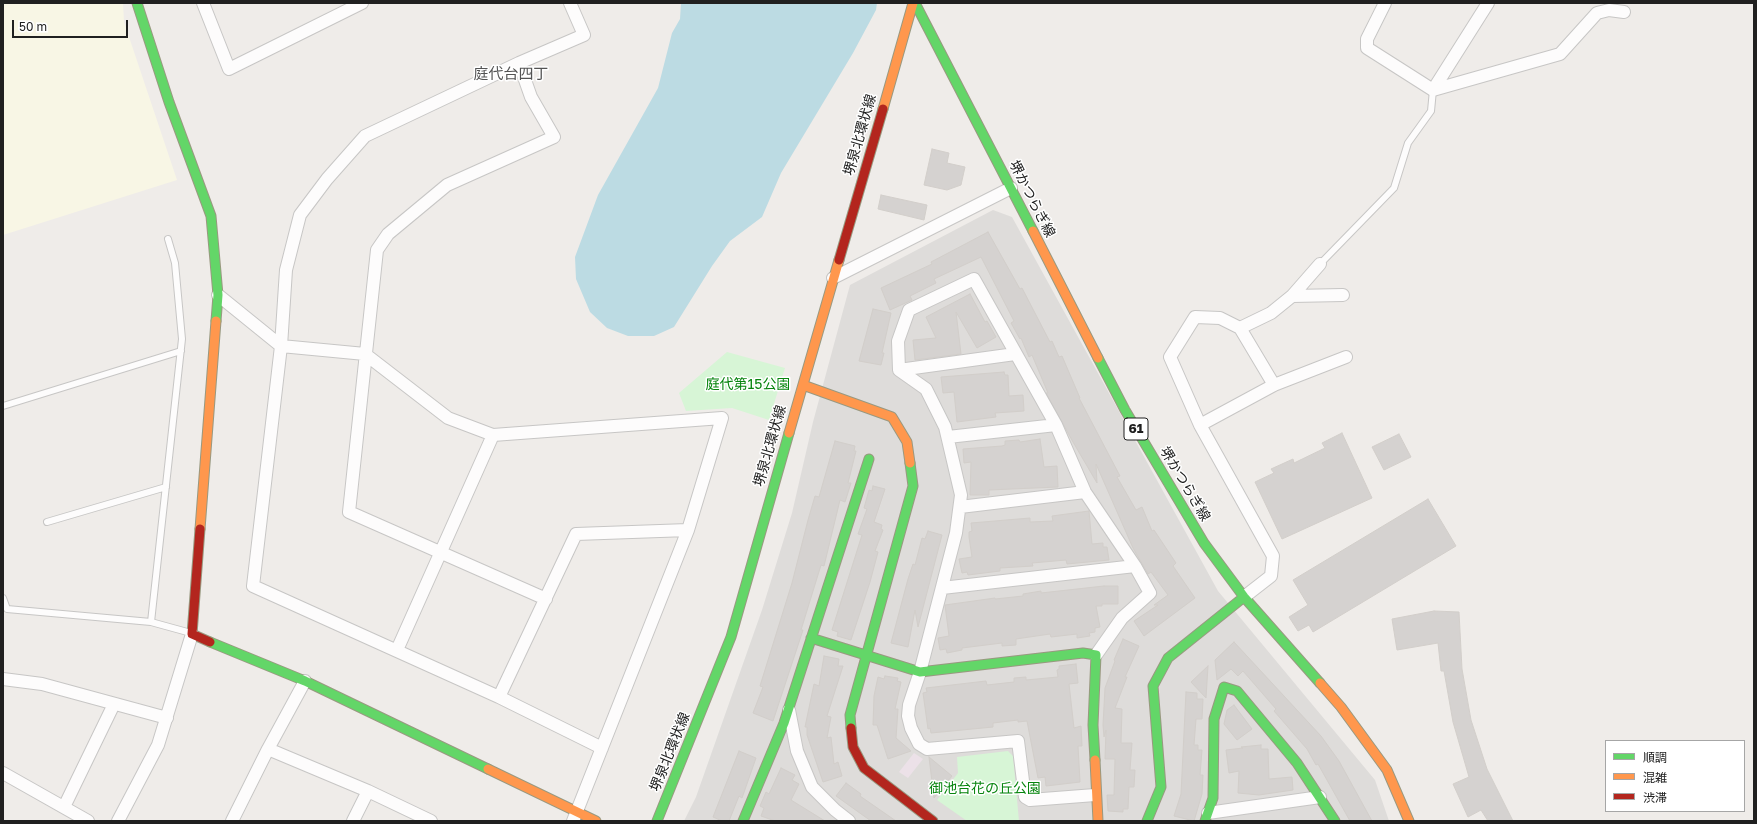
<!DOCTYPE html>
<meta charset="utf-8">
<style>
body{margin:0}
#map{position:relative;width:1757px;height:824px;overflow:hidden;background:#efece9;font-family:"Golos Text","Noto Sans JP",sans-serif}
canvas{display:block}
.frame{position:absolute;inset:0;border:4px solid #202020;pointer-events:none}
.legend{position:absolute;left:1605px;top:740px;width:140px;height:72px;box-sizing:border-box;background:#fff;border:1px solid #a6a6a6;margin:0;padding:5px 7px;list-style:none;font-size:12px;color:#202020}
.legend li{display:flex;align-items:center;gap:8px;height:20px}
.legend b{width:20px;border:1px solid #a6a6a6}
.scale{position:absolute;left:12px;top:20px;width:116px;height:18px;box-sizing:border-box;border:2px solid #202020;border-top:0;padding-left:5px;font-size:12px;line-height:14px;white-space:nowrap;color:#202020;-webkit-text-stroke:3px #fff;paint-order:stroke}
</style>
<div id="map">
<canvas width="1757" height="824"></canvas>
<div class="frame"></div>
<ul class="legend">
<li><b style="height:5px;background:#63d668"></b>順調</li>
<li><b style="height:5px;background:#ff974d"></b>混雑</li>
<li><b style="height:5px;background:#b3261e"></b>渋滞</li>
</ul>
<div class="scale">50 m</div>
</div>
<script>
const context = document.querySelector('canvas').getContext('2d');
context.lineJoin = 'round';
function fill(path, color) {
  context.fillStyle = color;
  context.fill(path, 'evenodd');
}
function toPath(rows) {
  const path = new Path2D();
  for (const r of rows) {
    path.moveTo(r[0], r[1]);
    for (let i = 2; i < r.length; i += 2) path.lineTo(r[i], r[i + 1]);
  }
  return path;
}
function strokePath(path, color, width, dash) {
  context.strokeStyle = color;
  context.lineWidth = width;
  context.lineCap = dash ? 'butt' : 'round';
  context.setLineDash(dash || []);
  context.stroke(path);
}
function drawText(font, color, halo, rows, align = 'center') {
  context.font = font + ' "Golos Text","Noto Sans JP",sans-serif';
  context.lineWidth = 3;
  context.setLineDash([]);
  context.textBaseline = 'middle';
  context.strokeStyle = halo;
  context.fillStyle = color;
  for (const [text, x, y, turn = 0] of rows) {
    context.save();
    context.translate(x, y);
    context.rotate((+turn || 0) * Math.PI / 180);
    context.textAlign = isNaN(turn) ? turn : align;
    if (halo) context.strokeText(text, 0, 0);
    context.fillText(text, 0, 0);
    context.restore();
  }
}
fill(toPath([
 [993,210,1012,217,1218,591,1375,780,1389,821,684,821,696,797,762,610,792,513,813,422,850,285]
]), '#dedcda');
fill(toPath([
 [914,753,923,759,908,778,899,772]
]), '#ece1e8');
fill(toPath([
 [3,3,123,3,124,22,177,180,3,235]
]), '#f8f6e5');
fill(toPath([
 [727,352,785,368,769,420,732,408,686,411,679,393],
 [1008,751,1013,756,1019,821,967,821,937,800,958,773,957,757]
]), '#d7f5d6');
fill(toPath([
 [681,3,877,3,876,10,853,53,781,173,762,217,730,241,712,266,674,327,654,336,628,336,607,328,590,312,576,279,575,257,598,195,658,88,672,33,680,19]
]), '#bcdbe3');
const building = toPath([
 [932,149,949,153,947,163,965,167,961,185,947,190,924,185,932,149],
 [881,195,927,205,924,220,878,209,881,195],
 [988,232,1020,289,1022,288,1050,342,1052,341,1059,357,1062,356,1080,398,1079,398,1120,476,1117,477,1136,510,1142,507,1152,531,1154,530,1176,563,1173,566,1195,598,1144,636,1134,621,1158,605,1154,605,1168,595,1151,572,1148,574,1133,548,1096,464,1097,483,1073,442,1046,393,1048,393,1032,355,1029,357,1021,338,1020,339,1011,323,1014,321,981,257,934,279,936,283,910,296,912,300,890,310,881,288,932,264,931,262,988,232],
 [970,294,985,322,987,321,996,337,977,348,956,312,961,354,915,360,913,340,936,338,926,317,970,294],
 [873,309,891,313,882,353,884,353,881,365,859,361,873,309],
 [1004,372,1005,375,1008,375,1009,396,1023,395,1024,411,995,413,996,417,957,422,954,392,943,393,941,377,1004,372],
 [1342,433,1372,498,1282,539,1255,482,1274,473,1271,469,1293,459,1294,463,1325,448,1322,443,1342,433],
 [1399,434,1411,457,1384,470,1372,447,1399,434],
 [1040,439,1044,467,1057,466,1058,487,989,490,989,495,970,495,971,462,964,463,963,449,1002,446,1005,445,1005,441,1019,440,1020,442,1040,439],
 [835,441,855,446,854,451,856,451,848,483,851,483,845,502,840,500,824,566,821,565,801,630,803,630,773,721,753,713,763,687,760,686,792,583,808,520,815,496,819,497,835,441],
 [873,486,885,489,874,522,882,525,881,529,883,530,875,551,878,552,870,582,851,640,837,636,838,632,832,630,862,535,858,534,867,509,864,508,869,490,872,491,873,486],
 [1428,499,1456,546,1313,632,1309,625,1298,631,1289,617,1308,605,1293,580,1428,499],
 [1089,511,1092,544,1103,543,1103,547,1107,547,1109,560,1067,564,1066,560,1032,563,1033,566,1000,568,1000,571,968,575,967,572,962,573,959,559,972,557,969,537,969,532,972,531,971,523,1030,518,1030,522,1053,521,1052,516,1089,511],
 [928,531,942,535,918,627,915,610,908,647,891,643,908,579,913,564,915,565,922,538,925,539,928,531],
 [1104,586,1118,586,1118,604,1102,604,1102,606,1096,606,1100,627,1095,628,1095,632,1089,633,1090,636,1077,638,1077,634,1051,637,1050,634,1016,639,1016,645,1002,646,1002,643,962,648,962,650,947,653,946,649,940,650,938,638,949,636,945,605,995,598,995,599,1023,596,1023,594,1041,591,1041,593,1104,586],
 [1434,611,1459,612,1462,669,1471,720,1487,769,1513,821,1488,821,1481,810,1468,817,1453,784,1469,777,1453,722,1444,671,1441,671,1438,643,1397,650,1392,619,1434,611],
 [1123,639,1139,646,1125,677,1127,677,1115,708,1122,709,1121,743,1132,743,1130,770,1135,770,1134,787,1129,787,1128,809,1123,809,1123,812,1108,811,1107,795,1114,795,1115,759,1105,759,1106,730,1104,737,1103,725,1105,688,1115,661,1114,660,1123,639],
 [1234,642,1321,736,1339,761,1372,821,1350,821,1318,764,1316,765,1307,749,1274,711,1276,709,1243,671,1238,676,1231,669,1217,680,1215,660,1234,642],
 [824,656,839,659,838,666,843,666,827,716,831,717,827,738,831,737,834,764,838,762,842,776,823,782,807,735,807,727,805,727,814,684,819,686,824,656],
 [1076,664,1078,683,1069,684,1074,728,1081,726,1082,746,1078,746,1080,782,1046,786,1045,777,1038,778,1027,721,1018,722,1018,720,993,723,993,727,931,733,930,728,928,729,923,693,927,692,926,688,986,681,987,685,1014,682,1014,678,1026,677,1026,680,1058,677,1057,670,1059,669,1059,666,1076,664],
 [1208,666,1206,698,1191,682,1208,666],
 [885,676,898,678,897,681,901,682,895,709,898,709,896,738,911,751,888,759,877,725,873,725,874,696,878,677,884,679,885,676],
 [1186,692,1197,693,1197,699,1203,699,1202,719,1196,719,1194,745,1198,745,1198,750,1202,750,1200,775,1203,775,1202,794,1194,821,1174,816,1181,794,1186,692],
 [1234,705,1252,729,1237,740,1224,724,1227,710,1234,705],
 [1261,745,1261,749,1268,749,1269,779,1292,777,1293,790,1259,795,1238,793,1239,771,1229,773,1226,750,1243,748,1241,747,1261,745],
 [739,751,756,758,742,798,739,796,729,821,722,821,713,817,739,751],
 [929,757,952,776,934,798,929,757],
 [781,768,795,775,792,780,799,784,791,800,825,821,775,821,761,816,764,808,760,806,766,792,769,794,781,768],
 [846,783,861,794,860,796,896,821,871,821,836,796,846,783]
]);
fill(building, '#d5d2d0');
strokePath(building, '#d2ceca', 1);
const lane = toPath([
 [1320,264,1394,188,1408,143,1431,111,1433,90],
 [3,406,181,351],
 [47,522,166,487],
 [3,598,7,609,151,622,191,633],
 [151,622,182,339,175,263,168,239]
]);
const street = toPath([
 [203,3,229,69,362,3],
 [570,3,584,35,519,63,365,136,327,179,300,215,286,270,281,346,253,586,499,697,602,748],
 [1385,3,1367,39,1367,48,1433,90,1488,3],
 [519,63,531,97,554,137,447,185,388,234,377,250,349,512,546,599],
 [1433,90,1560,54,1597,13,1609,10,1624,12],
 [833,278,1011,188],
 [218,295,281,346,365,354,448,418,493,435,722,418,688,530,573,821],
 [1292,296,1343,295],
 [1240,328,1271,313,1292,296,1320,264],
 [899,370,1015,354],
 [1200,425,1274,385,1346,357],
 [948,437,1056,425],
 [960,507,1085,492],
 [942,588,1135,566],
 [1244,597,1271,576,1273,556,1200,425,1170,357,1195,317,1220,318,1240,328,1274,385],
 [397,650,493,435],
 [3,679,42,684,167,718],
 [499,697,576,534,688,530],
 [789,710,797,751,812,787,835,810,849,821],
 [268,749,368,791,431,821],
 [3,773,88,821],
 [1095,795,1030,800,1025,797,1018,741,927,749,919,744,911,728,908,716,909,705,920,672,956,533,961,495,945,427,926,389,899,370,898,341,909,310,974,279,1056,425,1085,492,1135,566,1150,593,1122,618,1096,655],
 [64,807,114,704],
 [1208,813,1320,797],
 [118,821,158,745,192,634],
 [232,821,268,749,305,681],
 [353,821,368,791]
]);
const fast = toPath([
 [137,3,169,102,211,216,218,295,216,321],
 [915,3,1033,231],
 [1098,358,1125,410,1204,543,1244,597,1320,683],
 [811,638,920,672,1083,653,1096,655,1093,725,1095,760],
 [210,642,305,681,488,769],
 [851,728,850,715,913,486,910,463],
 [657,821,731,637,789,433],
 [743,821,784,723,869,459],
 [1147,821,1161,787,1153,686,1168,658,1244,597],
 [1205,821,1213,798,1214,719,1224,687,1237,691,1297,763,1335,821]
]);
const slow = toPath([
 [883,109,913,3],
 [1033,231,1098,358],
 [803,385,892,417,907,442,910,463],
 [789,433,839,260],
 [200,529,216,321],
 [1320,683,1341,707,1387,770,1409,821],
 [1095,760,1098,821],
 [488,769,596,821]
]);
const jam = toPath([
 [839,260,883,109],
 [200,529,192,634,210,642],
 [851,728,853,747,864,768,933,821]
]);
strokePath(lane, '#c7c6c5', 8);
strokePath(street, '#c7c6c5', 14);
strokePath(fast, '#999980', 11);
strokePath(slow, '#999980', 11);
strokePath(jam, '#999980', 11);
strokePath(lane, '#fdfcfc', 6);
strokePath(street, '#fdfcfc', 12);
strokePath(fast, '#63d668', 9);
strokePath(slow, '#ff974d', 9);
strokePath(jam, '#b3261e', 9);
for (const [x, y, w] of [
 [1136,429,24]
]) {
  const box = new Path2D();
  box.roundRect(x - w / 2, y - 11, w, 22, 3);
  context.fillStyle = '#fff';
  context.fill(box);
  strokePath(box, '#202020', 1);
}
drawText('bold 13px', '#202020', null, [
 ["61",1136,429]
]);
drawText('14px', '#202020', '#fff', [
 ["堺泉北環状線",860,135,-74],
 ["堺かつらぎ線",1032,199,63],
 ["堺泉北環状線",770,446,-74],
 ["堺かつらぎ線",1185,484,59],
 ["堺泉北環状線",670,752,-68]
]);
drawText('14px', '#07850e', '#fff', [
 ["庭代第15公園",748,385],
 ["御池台花の丘公園",985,789]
]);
drawText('15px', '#535353', '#fff', [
 ["庭代台四丁",511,74]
]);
</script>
